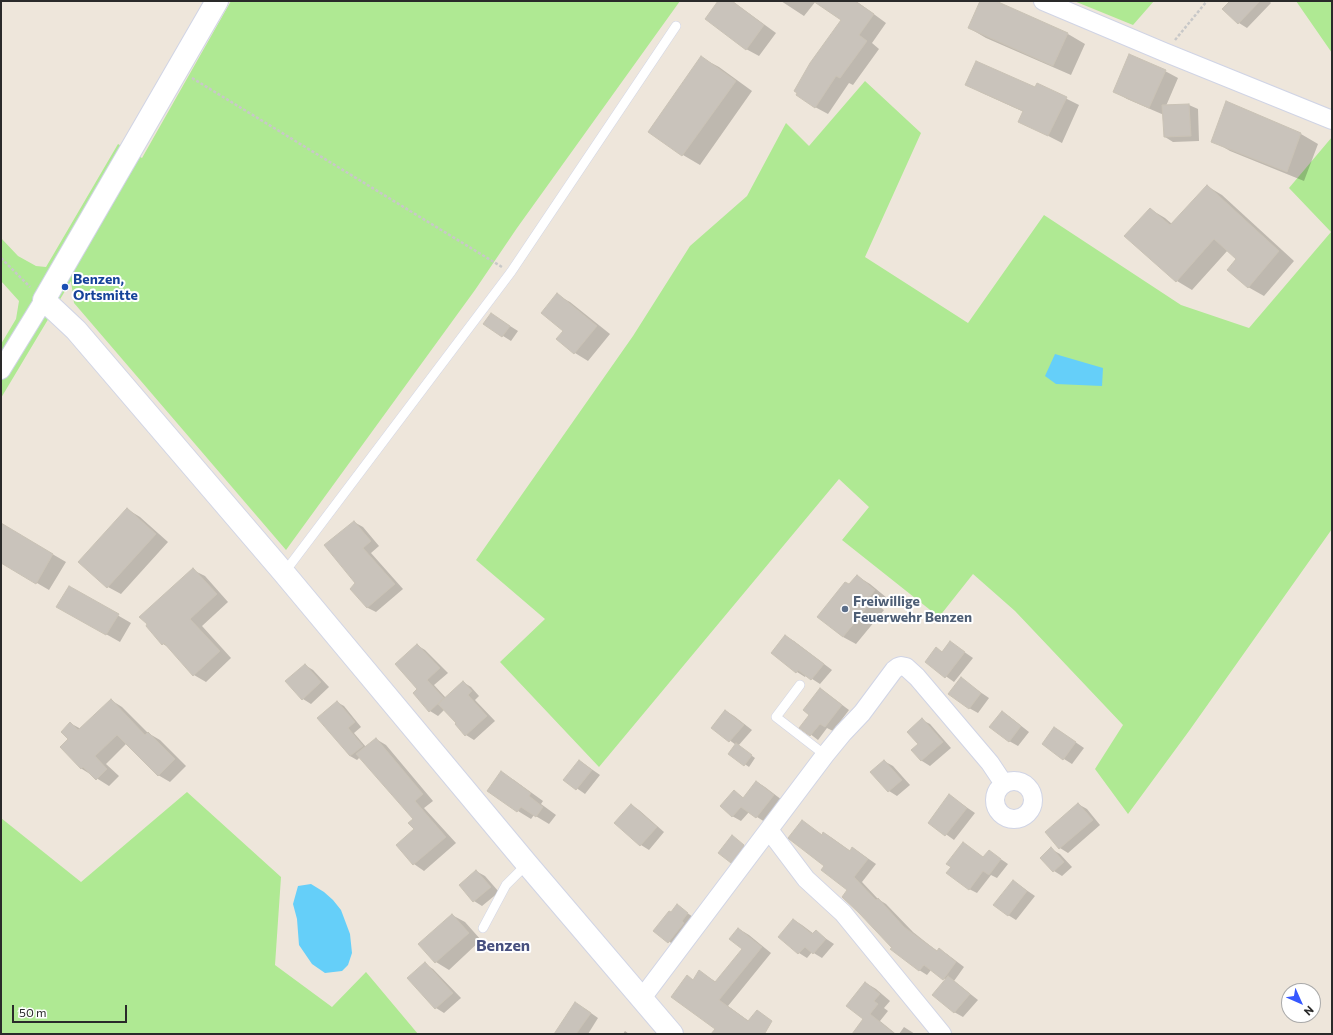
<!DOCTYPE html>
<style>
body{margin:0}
#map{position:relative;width:1333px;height:1035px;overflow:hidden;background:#eee6db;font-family:Commissioner,sans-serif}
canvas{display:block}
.frame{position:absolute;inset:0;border:2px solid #2a2a2a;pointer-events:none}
.north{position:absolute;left:1281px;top:983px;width:40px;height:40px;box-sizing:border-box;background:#fff;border:1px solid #aaa;border-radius:50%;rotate:135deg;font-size:11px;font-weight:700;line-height:16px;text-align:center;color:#2a2a2a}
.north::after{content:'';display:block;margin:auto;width:14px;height:18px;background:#3758ff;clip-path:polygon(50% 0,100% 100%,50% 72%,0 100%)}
.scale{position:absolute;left:12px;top:1005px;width:115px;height:18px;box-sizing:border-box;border:2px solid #2a2a2a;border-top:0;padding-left:5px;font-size:12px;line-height:14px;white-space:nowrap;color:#2a2a2a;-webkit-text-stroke:3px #fff;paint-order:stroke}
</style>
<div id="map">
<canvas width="1333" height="1035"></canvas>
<div class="frame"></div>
<div class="north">N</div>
<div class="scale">50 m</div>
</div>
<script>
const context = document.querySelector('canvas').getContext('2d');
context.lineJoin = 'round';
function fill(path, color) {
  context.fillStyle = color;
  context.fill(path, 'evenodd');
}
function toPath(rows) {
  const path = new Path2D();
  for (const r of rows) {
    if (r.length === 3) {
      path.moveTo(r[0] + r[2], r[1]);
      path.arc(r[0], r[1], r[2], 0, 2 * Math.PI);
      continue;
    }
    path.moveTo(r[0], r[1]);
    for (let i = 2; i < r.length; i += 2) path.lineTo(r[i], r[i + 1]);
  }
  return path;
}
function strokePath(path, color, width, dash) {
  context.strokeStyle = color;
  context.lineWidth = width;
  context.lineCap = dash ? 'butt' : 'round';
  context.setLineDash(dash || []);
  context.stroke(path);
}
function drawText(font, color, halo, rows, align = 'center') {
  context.font = font + ' Commissioner,sans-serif';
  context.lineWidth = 4;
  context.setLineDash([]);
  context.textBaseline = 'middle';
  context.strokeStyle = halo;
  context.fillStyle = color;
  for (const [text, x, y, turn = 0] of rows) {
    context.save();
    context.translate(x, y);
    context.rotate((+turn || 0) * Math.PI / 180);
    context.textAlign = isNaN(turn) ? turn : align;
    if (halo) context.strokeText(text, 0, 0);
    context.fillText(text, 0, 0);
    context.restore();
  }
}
fill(toPath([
 [231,1,680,1,517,228,475,290,286,550,74,303,71,281,1,398,1,344,16,319,19,301,1,281,1,238,18,256,36,266,46,267,118,144,142,158],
 [1074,1,1154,1,1133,25],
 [1296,1,1332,1,1332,53],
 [865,81,921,133,865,257,968,323,1044,215,1181,305,1249,328,1331,232,1289,188,1332,137,1332,529,1189,731,1128,814,1095,769,1123,725,1015,611,973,574,939,617,842,540,869,507,839,479,599,767,500,662,545,619,476,560,633,336,690,246,747,196,786,123,809,146],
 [187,792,281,877,275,965,332,1007,366,972,418,1034,1,1034,1,818,81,882]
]), '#afe993');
fill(toPath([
 [1055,354,1103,368,1102,386,1056,384,1045,376],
 [311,884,324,892,333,900,341,910,350,934,352,953,348,965,342,971,325,973,312,964,299,945,297,919,293,904,298,886]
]), '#65cff9');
fill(toPath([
 [720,1,732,1,776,33,759,56,746,49],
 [781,1,816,1,804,16],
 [826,1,856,1,886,23,872,43,879,49,853,85,849,83,828,114,815,107,842,20],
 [981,1,994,1,1068,34,1085,44,1071,75,986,38,969,28],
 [1231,1,1269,1,1271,3,1247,28,1239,23],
 [702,58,719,67,752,91,700,165,683,155,649,131],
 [1165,71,1178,78,1166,106,1189,105,1198,109,1199,141,1173,142,1165,137,1164,115,1127,99,1114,91],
 [967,84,1035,88,1037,84,1079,105,1062,143,1019,121,1024,112,980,92],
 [1301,134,1318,144,1304,181,1230,151,1213,141],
 [1207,186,1222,195,1294,261,1264,296,1248,287,1237,259,1228,250,1192,290,1177,281,1126,236,1150,209,1165,218,1172,224],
 [557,295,570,302,610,334,588,361,575,353,558,339,564,331],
 [499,319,518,331,511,341,484,324],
 [127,509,140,517,168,542,121,594,108,587],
 [354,522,363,527,379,546,371,553,403,589,376,612,368,608,351,589,357,584],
 [1,524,66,562,49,590,1,562],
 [193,570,205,576,228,602,202,626,231,658,206,682,194,675,168,647,163,644],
 [857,576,870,584,887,598,880,607,884,610,856,644,843,637,819,617,850,585],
 [69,587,131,623,120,642,58,607],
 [785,636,794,641,832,670,820,684,806,675,805,677,797,672],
 [950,642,973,658,954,682,926,662,936,649,942,652],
 [417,645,425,650,448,673,434,685,446,698,463,682,471,687,479,696,475,700,495,721,474,740,466,735,456,724,457,723,445,709,438,716,430,711,419,689],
 [305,665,313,670,329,687,311,704,303,699],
 [961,679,989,698,978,713,969,708],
 [821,689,849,710,833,731,827,728,818,740,801,727,810,715],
 [111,700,122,707,148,733,160,740,186,766,170,782,158,775,127,743,106,764,119,776,109,786,82,769,62,747,70,739,70,723,81,729],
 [337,702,344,706,361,727,354,733,366,747,376,739,386,745,433,801,424,808,456,843,424,871,414,864,397,845,415,829,414,819,360,757,357,760,350,756,319,718],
 [726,711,734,716,752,730,738,746,755,758,749,767,730,754,736,745,712,727],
 [1002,712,1010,717,1029,732,1018,746,1009,741],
 [922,720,930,724,951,748,930,766,922,761,913,750,919,744],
 [1055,728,1084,748,1072,764,1064,759],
 [580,761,600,775,585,794,565,780],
 [884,761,893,766,910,785,897,796,889,791,872,772],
 [501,773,514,780,543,801,541,804,556,815,549,824,534,815,531,819,518,811,489,790],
 [757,782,765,787,782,800,765,822,749,812,741,821,732,816,734,791,744,798],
 [950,796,975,813,954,840,929,822],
 [1078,804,1087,809,1100,825,1068,853,1060,848],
 [631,805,639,810,664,832,649,850,641,845],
 [802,821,822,835,824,833,832,838,850,851,853,848,876,864,862,882,878,899,886,904,913,932,938,952,939,950,947,954,964,967,954,981,978,1000,963,1017,954,1012,946,980,931,970,927,975,919,970,893,947,849,890,825,865],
 [732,837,752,851,739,867,731,862],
 [963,843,984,858,989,851,1008,864,997,878,991,875,977,893,969,889,952,867],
 [1051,849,1060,854,1072,867,1062,876,1054,871,1041,858],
 [476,871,485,876,499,892,482,906,474,901,460,885],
 [1013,881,1035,896,1016,920,1008,915],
 [677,906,696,919,677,947,654,931],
 [452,915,465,922,481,940,449,970,436,962],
 [794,920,802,925,814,934,816,932,834,944,822,958,812,952,807,958,799,953,779,937],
 [739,929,749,935,771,953,728,1006,764,1032,763,1034,716,1034,716,1028,694,980,700,972,716,982,743,949],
 [425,964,433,969,461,998,444,1013,436,1008,409,978],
 [866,983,876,989,890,1001,884,1008,888,1011,880,1021,896,1034,853,1034,865,1019],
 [584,1008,598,1018,588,1034,575,1034],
 [904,1027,915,1034,899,1034],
 [625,1031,629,1034,623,1034]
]), '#0003');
const building = toPath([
 [718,1,732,1,764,25,746,50,705,19,718,1],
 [813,1,855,1,874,14,859,35,867,41,840,78,836,76,815,108,796,95,797,93,794,91,810,63,841,20,813,1],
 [980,1,996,1,1068,33,1053,66,968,28,980,1],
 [1230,1,1260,1,1238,24,1222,9,1230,1],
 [1129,54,1166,70,1149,108,1113,92,1129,54],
 [701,56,736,81,682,156,648,132,701,56],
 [976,61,1035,87,1037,83,1067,97,1048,136,1018,122,1023,111,965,85,976,61],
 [1226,101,1301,133,1287,172,1211,142,1226,101],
 [1189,104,1191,136,1164,137,1162,105,1189,104],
 [1207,185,1279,251,1248,288,1227,270,1236,259,1214,239,1176,282,1124,236,1150,208,1170,225,1207,185],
 [557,293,597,326,574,354,556,339,563,331,541,313,557,293],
 [491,313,510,326,502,337,483,324,491,313],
 [127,508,156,534,107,588,78,562,127,508],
 [354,521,371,541,363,548,395,584,367,608,350,589,355,583,324,545,354,521],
 [1,523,53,554,36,584,1,563,1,523],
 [193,568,217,594,190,619,220,651,193,676,164,643,162,645,146,626,147,624,139,617,193,568],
 [857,575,875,590,868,599,871,602,843,637,817,617,845,582,849,584,857,575],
 [69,586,119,614,106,635,56,607,69,586],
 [785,635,824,664,811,680,798,670,796,673,771,653,785,635],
 [950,641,965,652,945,678,925,662,936,647,942,652,950,641],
 [417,644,440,668,427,680,444,698,429,712,413,693,417,689,395,664,417,644],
 [305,664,321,682,302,700,285,681,305,664],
 [961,677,981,693,969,709,948,694,961,677],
 [463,681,472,691,468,695,487,716,465,736,455,724,456,723,438,704,463,681],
 [820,688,842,705,825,727,820,724,810,736,799,728,809,715,803,710,820,688],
 [111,699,145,735,148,732,175,759,158,776,117,735,95,756,107,769,96,780,83,767,81,769,60,747,68,739,61,732,70,722,78,730,111,699],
 [337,701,355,722,348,728,363,746,350,756,317,718,337,701],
 [725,710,744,725,729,742,711,728,725,710],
 [1002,711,1021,726,1009,742,989,727,1002,711],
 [922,718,943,742,921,761,911,750,918,744,907,732,922,718],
 [1054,727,1076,742,1063,760,1042,744,1054,727],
 [376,738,423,794,415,801,446,837,413,865,396,845,414,829,408,823,413,819,356,754,376,738],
 [736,743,752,755,744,766,728,754,736,743],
 [579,760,592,770,576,790,563,780,579,760],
 [884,760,902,780,888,792,870,772,884,760],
 [501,771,531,793,529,796,543,807,536,817,521,807,517,812,487,791,501,771],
 [756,781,774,795,756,818,741,807,732,817,720,806,734,790,743,798,756,781],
 [949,794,967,808,945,836,928,823,949,794],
 [1078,803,1093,820,1059,849,1045,832,1078,803],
 [631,804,657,827,640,846,614,823,631,804],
 [802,820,822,835,823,832,850,851,852,847,868,859,854,877,876,900,878,898,904,927,937,951,939,948,956,962,943,980,924,965,919,971,890,949,892,948,859,913,842,897,847,890,821,870,824,866,789,839,788,838,802,820],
 [732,835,744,845,731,863,718,853,732,835],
 [963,842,983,857,989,850,1001,859,989,875,983,871,969,890,946,873,951,867,946,864,963,842],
 [1051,847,1064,862,1053,872,1040,858,1051,847],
 [476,870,491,887,473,902,459,885,476,870],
 [1013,880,1027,891,1008,916,993,905,1013,880],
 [677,904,688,913,682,921,684,923,668,943,653,931,669,911,671,912,677,904],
 [452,914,469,933,435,963,418,944,452,914],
 [793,919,812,934,816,930,826,939,813,954,805,947,798,954,778,937,793,919],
 [738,928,762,947,719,1000,748,1021,757,1010,772,1021,765,1033,766,1034,711,1034,715,1029,671,997,687,975,693,980,699,970,715,982,742,949,729,939,738,928],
 [425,962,453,993,435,1009,407,978,425,962],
 [948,976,970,994,954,1013,932,995,948,976],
 [865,982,880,994,874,1001,878,1004,870,1014,895,1034,852,1034,863,1019,846,1006,865,982],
 [575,1002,591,1013,576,1034,554,1034,575,1002]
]);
fill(building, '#c9c3bb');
strokePath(building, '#c9c2b5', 1);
const lane = toPath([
 [284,573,511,272,676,26],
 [800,685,776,717,825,755],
 [483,928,506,885,527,864]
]);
const street = toPath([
 [1043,1,1164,52,1332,120],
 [1,370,44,300],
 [1014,800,19],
 [769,830,806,879,843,913,942,1034],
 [642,998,825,755,843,733,862,713,894,670,898,667,901,666,906,667,917,677,990,763,1004,784]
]);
const secondary = toPath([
 [217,1,44,300,76,330,284,573,527,864,672,1034]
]);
strokePath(lane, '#d0d4e5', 10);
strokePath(street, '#d0d4e5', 20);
strokePath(secondary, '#d0d4e5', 24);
strokePath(toPath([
 [1175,40,1207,1],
 [192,78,502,267],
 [1,258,30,287]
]), '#c8c8c8', 2.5, [3, 2]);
strokePath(lane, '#fff', 9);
strokePath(street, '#fff', 18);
strokePath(secondary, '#fff', 22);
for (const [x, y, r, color] of [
 [65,287,4,"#1a4fb4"],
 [845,609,4,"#5c6f8a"]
]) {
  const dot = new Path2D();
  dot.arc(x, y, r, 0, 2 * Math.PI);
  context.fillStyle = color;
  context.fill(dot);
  strokePath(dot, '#fff', 1.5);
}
drawText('bold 14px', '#164399', '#fff', [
 ["Benzen,",73,279],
 ["Ortsmitte",73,295]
], 'left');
drawText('bold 14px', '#4e5e75', '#fff', [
 ["Freiwillige",853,601],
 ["Feuerwehr Benzen",853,617]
], 'left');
drawText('bold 16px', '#47507f', '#fff', [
 ["Benzen",503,946]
]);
</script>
